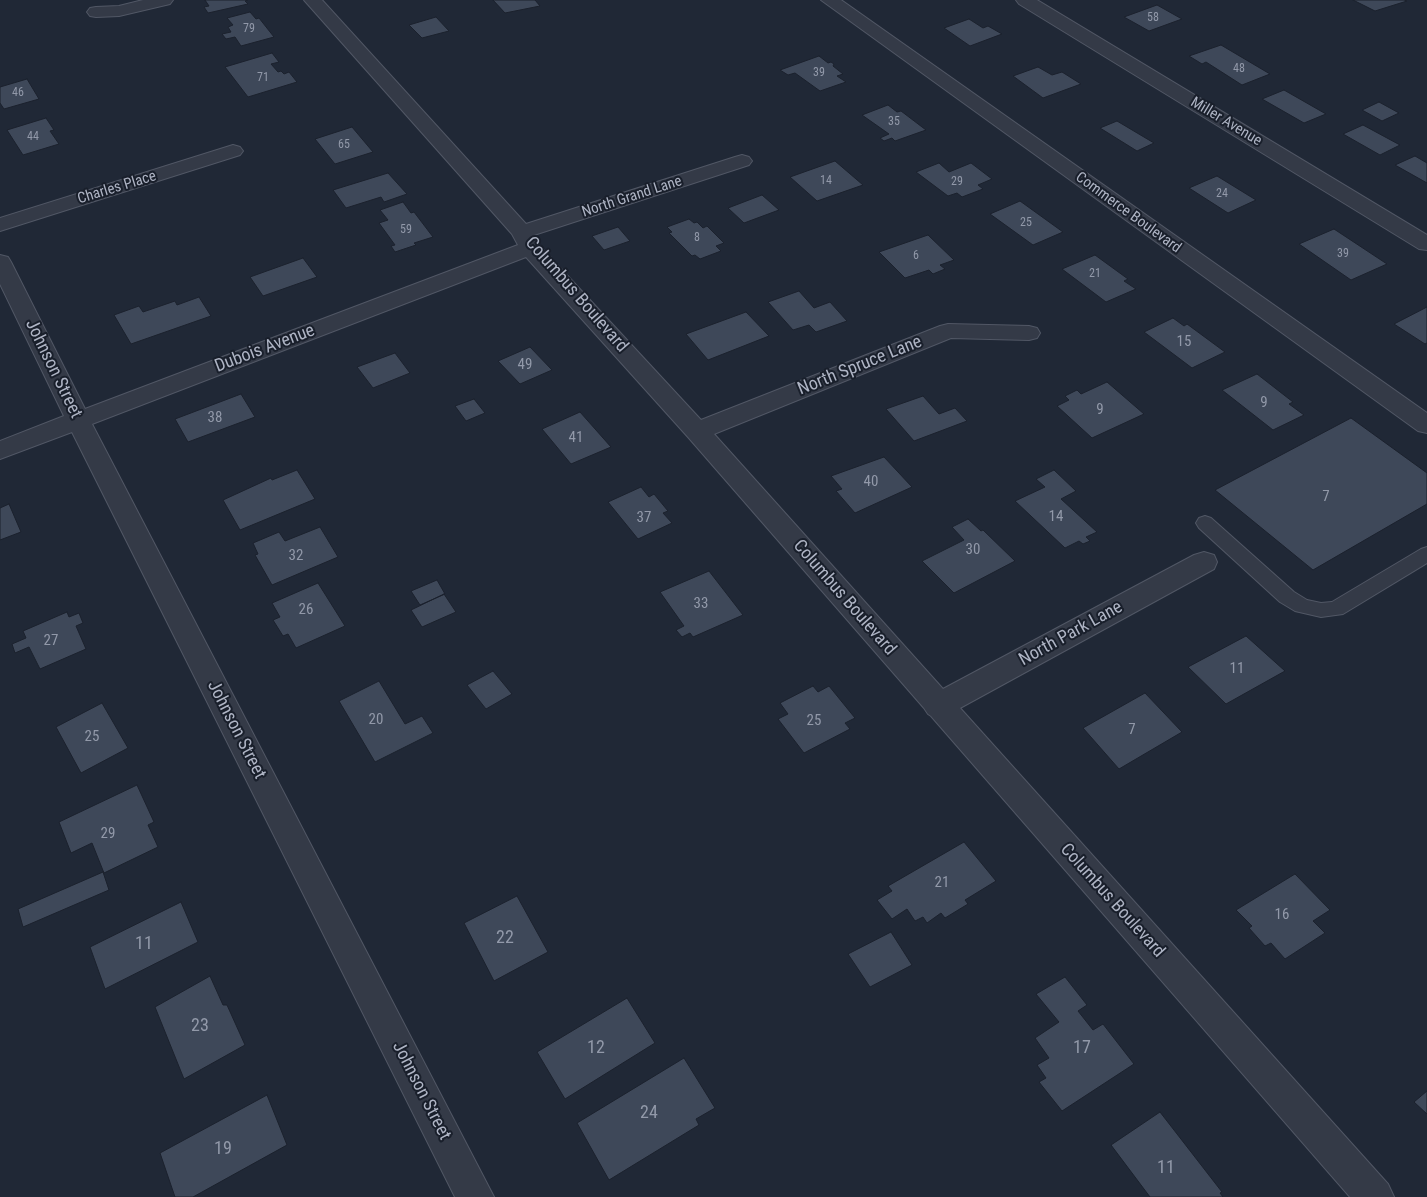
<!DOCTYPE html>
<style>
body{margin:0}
canvas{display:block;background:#202836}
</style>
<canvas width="1427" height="1197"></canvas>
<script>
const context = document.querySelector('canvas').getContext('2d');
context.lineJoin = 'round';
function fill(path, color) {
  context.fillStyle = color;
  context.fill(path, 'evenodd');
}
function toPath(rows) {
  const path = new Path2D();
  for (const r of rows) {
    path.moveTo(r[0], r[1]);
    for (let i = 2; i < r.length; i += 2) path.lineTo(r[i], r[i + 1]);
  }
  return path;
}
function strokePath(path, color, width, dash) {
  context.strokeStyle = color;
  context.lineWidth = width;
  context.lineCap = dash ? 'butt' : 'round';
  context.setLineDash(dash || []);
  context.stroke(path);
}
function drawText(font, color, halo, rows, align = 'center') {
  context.font = font + ' "Roboto Condensed",sans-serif';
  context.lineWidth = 4;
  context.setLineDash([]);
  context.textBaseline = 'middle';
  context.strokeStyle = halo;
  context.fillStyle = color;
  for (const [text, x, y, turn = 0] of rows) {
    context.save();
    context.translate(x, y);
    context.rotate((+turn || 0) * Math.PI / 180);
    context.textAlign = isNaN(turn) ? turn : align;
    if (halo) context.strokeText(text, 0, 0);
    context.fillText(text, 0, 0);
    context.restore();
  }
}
const building = toPath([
 [205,0,248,0,245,1,248,4,208,13,204,7,209,6,205,0],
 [493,0,535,0,540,6,505,13,493,0],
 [1353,0,1404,0,1407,1,1375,11,1353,0],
 [1157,5,1182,19,1149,31,1124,17,1157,5],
 [250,12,256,19,259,18,274,37,241,46,235,37,226,39,222,34,231,32,228,27,233,25,227,18,250,12],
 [436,17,449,31,422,38,409,25,436,17],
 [969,19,983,28,988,26,1002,34,970,46,944,28,969,19],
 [1221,45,1270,74,1242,85,1206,62,1202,64,1189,56,1221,45],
 [272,53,279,62,271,64,278,72,281,71,284,74,289,72,297,82,248,97,225,67,272,53],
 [819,56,828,63,831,62,834,64,833,66,843,74,837,76,846,82,820,91,795,73,788,75,780,70,819,56],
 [1038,67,1052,75,1062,72,1081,84,1043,98,1013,76,1038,67],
 [27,79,39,99,4,109,0,103,0,87,27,79],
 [1284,90,1326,114,1304,123,1262,99,1284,90],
 [1379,102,1399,113,1382,121,1362,110,1379,102],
 [888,105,897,112,901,111,926,130,895,141,892,138,884,141,880,138,889,134,862,115,888,105],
 [46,118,54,130,50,131,59,144,23,155,7,130,46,118],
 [1117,121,1154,143,1137,151,1100,128,1117,121],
 [1363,125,1400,145,1380,155,1343,134,1363,125],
 [352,127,373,152,335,164,315,139,352,127],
 [1415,156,1427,163,1427,183,1395,165,1415,156],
 [835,161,863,185,817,201,790,177,835,161],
 [939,163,949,172,971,163,992,179,978,185,983,189,962,197,957,193,948,196,916,172,939,163],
 [388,173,407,194,384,202,381,197,346,208,333,190,388,173],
 [1217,176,1256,200,1228,213,1189,188,1217,176],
 [762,195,779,210,744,223,728,208,762,195],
 [1020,201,1063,232,1033,245,990,214,1020,201],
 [403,202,411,213,414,212,433,237,414,243,416,245,395,252,391,246,395,245,379,223,388,220,380,210,403,202],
 [689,219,694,223,697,222,703,228,707,226,724,243,716,246,721,251,700,259,695,255,692,256,669,233,672,232,667,227,689,219],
 [618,227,630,241,604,250,592,236,618,227],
 [1334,229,1387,264,1351,280,1299,244,1334,229],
 [928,235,954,260,940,265,945,269,933,274,929,270,905,278,879,252,928,235],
 [1095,255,1128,279,1124,281,1136,289,1106,302,1062,269,1095,255],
 [303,258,317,277,263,296,250,277,303,258],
 [799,291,814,308,830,302,847,321,816,332,809,325,793,330,768,302,799,291],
 [199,297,211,316,131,344,114,315,139,306,143,312,175,301,177,305,199,297],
 [1427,307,1427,343,1425,344,1394,324,1427,307],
 [746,312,769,336,708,360,686,334,746,312],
 [1173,318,1184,326,1187,324,1225,352,1192,368,1144,332,1173,318],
 [530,347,552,370,520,384,498,361,530,347],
 [395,353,410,373,373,388,357,367,395,353],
 [1257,374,1293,402,1289,404,1304,415,1273,430,1222,390,1257,374],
 [1107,382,1144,414,1092,438,1057,406,1069,400,1065,396,1077,390,1081,394,1107,382],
 [241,394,255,417,188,442,175,419,241,394],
 [923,396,939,414,955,408,967,421,914,441,886,409,923,396],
 [474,399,485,413,466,421,455,406,474,399],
 [580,412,611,447,571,464,542,429,580,412],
 [1351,418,1427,473,1427,504,1313,570,1215,490,1351,418],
 [884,457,912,487,855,513,836,491,842,489,831,476,884,457],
 [297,470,315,499,240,530,223,500,271,478,272,480,297,470],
 [1054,470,1076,491,1061,499,1097,532,1086,537,1090,541,1083,544,1079,541,1065,548,1015,501,1045,487,1036,479,1054,470],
 [641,487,649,497,654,494,668,511,663,513,672,523,638,539,608,502,641,487],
 [9,504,21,532,0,540,0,508,9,504],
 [968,519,981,531,983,530,1015,561,954,593,922,561,964,540,952,527,968,519],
 [320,527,338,557,272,585,255,555,258,554,253,543,279,532,285,541,320,527],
 [709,571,743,615,693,637,690,633,682,637,676,630,684,626,660,592,709,571],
 [437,580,445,594,420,605,411,591,437,580],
 [318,583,345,626,296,648,288,634,283,636,273,620,280,617,272,603,318,583],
 [444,594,456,612,422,627,411,610,444,594],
 [67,612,69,617,79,613,83,623,76,626,86,649,40,669,29,647,15,653,12,644,26,638,23,631,67,612],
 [1246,636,1285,671,1226,704,1188,667,1246,636],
 [493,671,512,694,486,709,467,685,493,671],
 [379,681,405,724,422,716,433,733,375,762,339,701,379,681],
 [813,686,818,692,829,686,855,718,845,723,850,729,804,753,778,719,788,714,780,703,813,686],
 [1145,693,1182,732,1119,769,1083,728,1145,693],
 [102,703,128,748,81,773,56,727,102,703],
 [137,785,154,822,148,825,158,847,104,873,92,843,71,853,59,822,137,785],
 [964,842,996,881,965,900,968,904,945,918,941,913,927,923,923,917,915,921,907,909,892,919,877,900,892,891,888,886,964,842],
 [103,872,109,890,23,927,18,909,103,872],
 [1295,874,1330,910,1313,921,1325,933,1285,959,1271,943,1265,946,1249,928,1252,926,1236,910,1295,874],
 [517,896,548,952,494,981,464,923,517,896],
 [181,902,198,942,105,989,90,947,181,902],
 [891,932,912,965,870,987,848,954,891,932],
 [210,976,223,1005,227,1005,245,1045,184,1079,155,1007,210,976],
 [1065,977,1087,1005,1078,1011,1093,1030,1103,1024,1134,1064,1062,1111,1039,1082,1046,1078,1037,1065,1049,1058,1035,1038,1059,1022,1036,994,1065,977],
 [627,998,655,1043,565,1099,537,1052,627,998],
 [684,1058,715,1108,696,1119,699,1125,609,1180,577,1123,684,1058],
 [1427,1091,1427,1114,1414,1102,1427,1091],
 [267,1095,287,1145,193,1197,175,1197,160,1153,267,1095],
 [1160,1112,1222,1192,1220,1193,1223,1197,1150,1197,1111,1145,1160,1112]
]);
fill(building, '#3e4859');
strokePath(building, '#1b212d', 1);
const service = toPath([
 [1205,516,1211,518,1294,592,1307,600,1321,603,1332,602,1421,549,1427,547,1427,563,1343,614,1321,617,1295,611,1280,602,1199,528,1196,523,1199,518,1205,516]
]);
const minor = toPath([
 [143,0,173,0,170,4,119,16,96,17,90,16,87,12,90,8,96,7,119,6,143,0],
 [304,0,322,0,526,224,735,157,742,155,749,157,752,161,749,165,534,235,539,245,701,420,940,326,948,324,1029,326,1037,328,1040,333,1037,338,1029,340,951,338,714,434,943,689,1194,555,1204,552,1214,555,1217,562,1214,569,960,708,1388,1184,1394,1197,1350,1197,931,716,928,714,924,708,688,437,526,257,92,424,494,1197,455,1197,72,432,0,459,0,441,64,416,0,284,0,255,8,257,11,262,85,409,518,245,512,234,304,0],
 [821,0,841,0,1427,413,1427,433,1418,431,821,0],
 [1016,0,1037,0,1427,235,1427,250,1419,249,1019,4,1016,0],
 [233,145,240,147,243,151,240,155,0,231,0,218,233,145]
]);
strokePath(service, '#515765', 2);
strokePath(minor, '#515765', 2);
fill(service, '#343a47');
fill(minor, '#343a47');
drawText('12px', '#9299a9', null, [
 ["58",1153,18],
 ["79",249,29],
 ["48",1239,69],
 ["39",819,73],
 ["71",263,78],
 ["46",18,93],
 ["35",894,122],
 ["44",33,137],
 ["65",344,145],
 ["14",826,181],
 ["29",957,182],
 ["24",1222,194],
 ["25",1026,223],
 ["59",406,230],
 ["8",697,238],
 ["39",1343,254],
 ["6",916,256],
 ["21",1095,274]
]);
drawText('15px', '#aeb4c4', '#191f2b', [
 ["Miller Avenue",1226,122,31],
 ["Charles Place",117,188,-17],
 ["North Grand Lane",632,197,-18],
 ["Commerce Boulevard",1128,213,36]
]);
drawText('15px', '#9299a9', null, [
 ["15",1184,342],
 ["49",525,365],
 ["9",1264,403],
 ["9",1100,410],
 ["38",215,418],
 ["41",576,438],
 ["40",871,482],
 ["7",1326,497],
 ["14",1056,517],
 ["37",644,518],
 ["30",973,550],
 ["32",296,556],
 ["33",701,604],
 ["26",306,610],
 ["27",51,641],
 ["11",1237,669],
 ["20",376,720],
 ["25",814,721],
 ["7",1132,730],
 ["25",92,737],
 ["29",108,834],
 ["21",942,883],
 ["16",1282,915]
]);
drawText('18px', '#aeb4c4', '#191f2b', [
 ["Columbus Boulevard",576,295,49],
 ["Dubois Avenue",265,349,-21],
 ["North Spruce Lane",860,366,-22],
 ["Johnson Street",53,369,64],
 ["Columbus Boulevard",844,598,49],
 ["North Park Lane",1071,634,-29],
 ["Johnson Street",236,730,63],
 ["Columbus Boulevard",1112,901,48],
 ["Johnson Street",421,1091,63]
]);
drawText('18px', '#9299a9', null, [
 ["22",505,938],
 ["11",144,944],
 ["23",200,1026],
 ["12",596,1048],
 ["17",1082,1048],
 ["24",649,1113],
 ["19",223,1149],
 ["11",1166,1168]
]);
</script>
